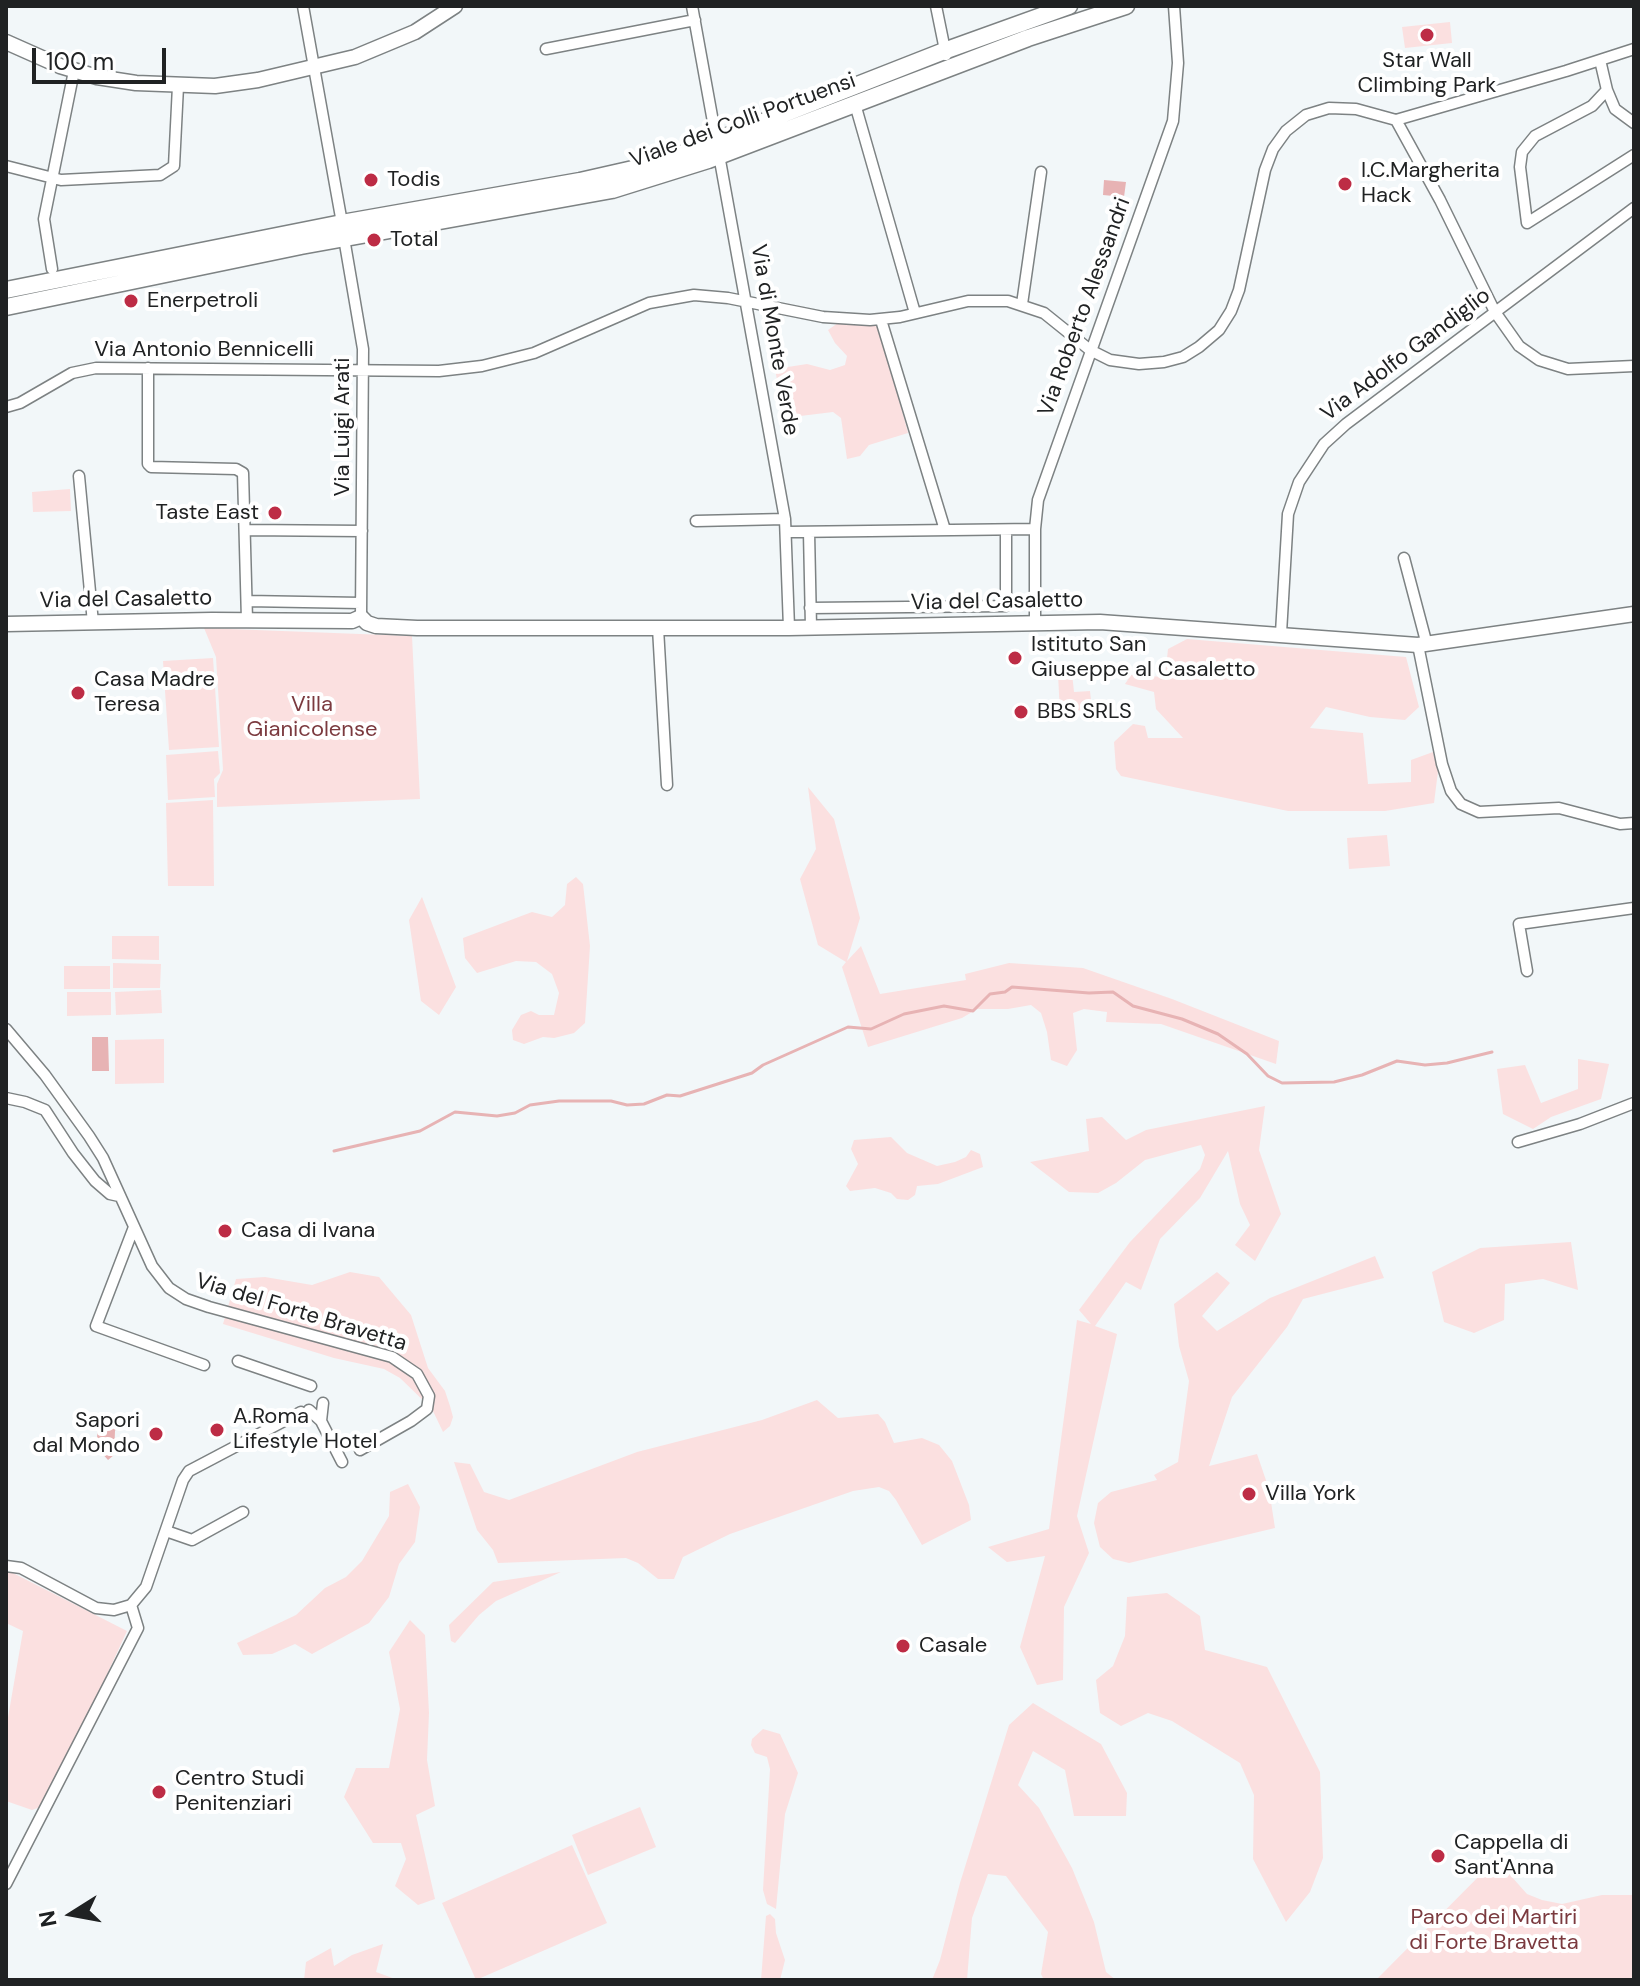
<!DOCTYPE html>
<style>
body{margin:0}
#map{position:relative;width:1640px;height:1986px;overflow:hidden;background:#f2f7f9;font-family:"DM Sans",sans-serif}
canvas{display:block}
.frame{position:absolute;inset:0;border:8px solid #202223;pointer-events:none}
.north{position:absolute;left:32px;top:1874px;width:80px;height:80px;-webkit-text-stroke:6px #fff;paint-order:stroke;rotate:259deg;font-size:22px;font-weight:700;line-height:32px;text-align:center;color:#202223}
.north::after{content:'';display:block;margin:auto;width:28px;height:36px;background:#202223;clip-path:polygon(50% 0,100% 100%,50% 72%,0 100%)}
.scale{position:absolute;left:32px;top:48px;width:134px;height:36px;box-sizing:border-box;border:4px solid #202223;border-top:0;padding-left:10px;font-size:24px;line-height:28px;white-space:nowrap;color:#202223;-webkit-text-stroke:6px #fff;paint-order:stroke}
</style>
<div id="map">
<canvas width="1640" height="1986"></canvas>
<div class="frame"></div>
<div class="north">N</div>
<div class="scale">100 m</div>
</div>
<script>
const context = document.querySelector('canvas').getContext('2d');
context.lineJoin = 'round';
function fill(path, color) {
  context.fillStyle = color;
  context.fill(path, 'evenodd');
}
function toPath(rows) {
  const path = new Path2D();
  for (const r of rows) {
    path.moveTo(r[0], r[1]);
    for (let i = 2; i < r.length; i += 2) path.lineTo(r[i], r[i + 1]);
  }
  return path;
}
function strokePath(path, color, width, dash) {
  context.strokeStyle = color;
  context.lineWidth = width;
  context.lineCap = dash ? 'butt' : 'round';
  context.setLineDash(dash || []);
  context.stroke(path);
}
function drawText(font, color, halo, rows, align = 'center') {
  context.font = font + ' "DM Sans",sans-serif';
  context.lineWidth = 8;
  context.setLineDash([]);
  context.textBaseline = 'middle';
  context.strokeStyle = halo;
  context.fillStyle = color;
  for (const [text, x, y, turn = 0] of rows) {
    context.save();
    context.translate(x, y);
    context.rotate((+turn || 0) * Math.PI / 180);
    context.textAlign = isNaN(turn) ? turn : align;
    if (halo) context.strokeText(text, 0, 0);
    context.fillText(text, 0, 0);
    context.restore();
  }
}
fill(toPath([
 [1450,22,1452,43,1405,48,1402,27],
 [838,323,876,326,881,332,908,433,869,445,860,456,847,459,841,418,833,412,784,418,775,369,807,364,830,370,845,365,847,356,835,343,828,330],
 [70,489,71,511,33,512,32,492],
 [204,628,412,636,420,799,217,807,217,784,223,770,216,657],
 [1187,639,1406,657,1419,707,1405,720,1370,717,1326,707,1310,728,1363,733,1368,784,1411,782,1411,760,1433,752,1438,771,1434,803,1385,811,1288,811,1121,776,1116,769,1114,742,1133,724,1145,726,1148,738,1183,738,1156,709,1154,692,1125,684,1131,675,1165,677,1168,649],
 [213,658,219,747,169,750,163,661],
 [1072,673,1074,692,1090,691,1092,709,1060,713,1058,674],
 [218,751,220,773,214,779,215,797,168,800,166,755],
 [808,787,834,819,860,918,847,961,861,946,880,994,966,980,965,974,1009,963,1083,968,1172,999,1279,1041,1276,1064,1161,1024,1106,1022,1107,1012,1084,1009,1073,1013,1077,1050,1067,1066,1051,1060,1047,1032,1041,1013,1031,1005,1008,1009,977,1009,962,1018,868,1047,842,967,846,962,818,945,800,879,816,849],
 [213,800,214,886,168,886,166,803],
 [1387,835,1390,866,1349,869,1347,838],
 [576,877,583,884,590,946,585,1023,574,1033,554,1038,543,1037,524,1044,513,1040,512,1030,521,1015,531,1011,539,1015,554,1015,559,993,552,974,536,962,516,961,477,973,465,958,463,938,532,912,552,917,565,905,567,884],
 [422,897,456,987,439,1015,421,1001,409,920],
 [112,936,159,936,159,960,112,959],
 [113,963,161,964,160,988,113,988],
 [64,966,110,966,110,989,64,989],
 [161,990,162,1013,116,1015,115,992],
 [111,992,111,1015,67,1016,67,992],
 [164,1039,164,1083,115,1084,115,1040],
 [1578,1059,1609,1064,1601,1099,1551,1117,1533,1129,1503,1114,1497,1069,1525,1065,1541,1103,1578,1089],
 [1265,1106,1259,1150,1281,1214,1255,1261,1235,1245,1250,1225,1240,1204,1228,1151,1200,1198,1160,1239,1141,1290,1126,1282,1095,1326,1117,1334,1077,1516,1089,1553,1064,1607,1063,1680,1037,1685,1020,1647,1045,1556,1007,1562,988,1547,1049,1529,1077,1320,1091,1324,1079,1310,1130,1242,1200,1169,1205,1155,1201,1145,1145,1160,1116,1183,1098,1193,1069,1192,1030,1162,1089,1151,1086,1119,1102,1117,1126,1140,1146,1130],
 [891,1137,907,1153,937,1166,955,1162,966,1157,971,1150,980,1154,983,1167,938,1184,917,1186,915,1195,908,1200,897,1199,891,1193,875,1188,850,1191,846,1186,858,1164,851,1149,854,1140],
 [1571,1242,1578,1290,1543,1279,1505,1284,1504,1320,1474,1333,1444,1322,1432,1272,1480,1248],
 [1375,1256,1384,1278,1303,1299,1287,1327,1232,1397,1209,1466,1257,1454,1269,1489,1275,1528,1129,1563,1113,1559,1100,1547,1094,1523,1098,1503,1111,1492,1157,1480,1154,1475,1178,1462,1189,1381,1179,1346,1174,1304,1217,1272,1230,1283,1202,1316,1217,1331,1270,1298],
 [350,1272,379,1277,411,1315,428,1368,445,1391,450,1406,453,1417,450,1426,443,1432,432,1409,400,1378,384,1369,334,1358,223,1324,236,1279,265,1277,312,1285],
 [817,1400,838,1418,878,1414,885,1422,894,1443,922,1438,939,1445,952,1461,969,1505,971,1520,922,1545,896,1500,889,1491,879,1487,853,1491,730,1534,683,1557,674,1579,658,1579,638,1563,626,1558,498,1563,493,1550,477,1530,454,1462,470,1464,484,1492,509,1500,637,1452,762,1420],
 [408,1484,420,1507,415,1542,399,1564,389,1597,369,1623,312,1654,295,1644,272,1654,243,1655,237,1643,296,1615,325,1588,346,1577,362,1561,389,1516,390,1492],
 [11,1572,127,1631,92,1707,40,1807,32,1810,6,1801,6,1729,23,1631,6,1623,6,1573],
 [561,1572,496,1601,479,1615,455,1643,451,1641,449,1625,493,1582],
 [1167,1593,1200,1616,1205,1650,1267,1667,1320,1772,1323,1858,1310,1892,1286,1922,1253,1859,1254,1795,1240,1763,1172,1721,1148,1713,1121,1726,1100,1713,1096,1680,1113,1666,1125,1636,1127,1597],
 [410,1620,425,1635,429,1713,427,1760,435,1806,416,1815,435,1899,418,1905,395,1886,406,1859,401,1843,373,1843,344,1797,356,1768,389,1768,400,1709,389,1652],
 [1033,1703,1101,1744,1127,1793,1126,1816,1074,1816,1065,1770,1033,1751,1018,1785,1039,1808,1072,1868,1094,1922,1106,1972,1116,1980,1044,1980,1041,1974,1048,1932,1006,1876,988,1874,972,1918,967,1980,932,1980,940,1960,960,1883,1009,1725],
 [763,1729,780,1734,798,1773,785,1814,776,1909,767,1904,763,1890,770,1769,767,1757,755,1753,751,1745,752,1739],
 [640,1807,656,1847,588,1875,572,1835],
 [572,1845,607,1923,476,1980,442,1903],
 [1496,1859,1527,1894,1542,1900,1562,1904,1602,1895,1634,1895,1634,1980,1376,1980],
 [770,1914,775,1919,776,1933,785,1960,780,1980,761,1980,766,1916],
 [383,1944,376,1972,398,1980,304,1980,306,1962,331,1948,334,1966,352,1955]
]), '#fbe0e0');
fill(toPath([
 [1104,180,1126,182,1124,197,1103,195],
 [92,1037,108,1037,109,1071,92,1071],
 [114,1422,118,1424,115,1431,114,1455,108,1460,100,1451,97,1436,98,1432,109,1429]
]), '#e7b3b4');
strokePath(toPath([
 [334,1151,420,1131,455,1112,497,1116,515,1113,530,1105,559,1101,611,1101,627,1105,644,1104,667,1095,680,1096,752,1073,763,1065,848,1027,871,1029,904,1014,944,1006,973,1011,990,994,1005,992,1012,987,1089,993,1113,992,1133,1006,1182,1019,1218,1034,1247,1054,1268,1076,1282,1083,1334,1082,1362,1075,1397,1061,1425,1065,1447,1063,1492,1052]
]), '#e7b3b4', 3);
const street = toPath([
 [303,6,342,223],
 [692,6,785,519,789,628],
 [936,6,946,55],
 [546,49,695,20],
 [1600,60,1607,90,1615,109,1634,123],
 [1607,90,1592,106,1535,136,1522,152,1520,167,1527,223,1634,155],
 [855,104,915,313],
 [1396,120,1440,200,1495,312,1519,346,1539,360,1568,369,1634,366],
 [1396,120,1566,71,1634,49],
 [6,166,61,180,160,175,174,166,178,86],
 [344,238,363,349,361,617],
 [52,269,44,219,74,71],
 [1022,304,1041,172],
 [881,320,945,530],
 [148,368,148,464,151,467,236,469,243,473,247,620],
 [6,407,20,403,72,373,96,368,439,371,482,366,534,353,649,303,694,295,728,298,823,317,870,320,900,317,968,301,1008,301,1044,313,1090,350,1110,360,1139,364,1164,362,1183,357,1199,347,1219,330,1231,311,1239,290,1265,170,1273,149,1286,131,1306,115,1329,108,1356,109,1396,120],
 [79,476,93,623],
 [696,521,785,519],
 [245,530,362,531],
 [787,532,1035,529],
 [809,532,811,627],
 [1404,558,1427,645],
 [247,601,361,603],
 [810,608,1006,606,1006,530],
 [1035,624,1035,529,1038,500,1173,121,1178,63,1174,6],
 [658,628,667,785],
 [1281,633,1288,514,1299,482,1324,444,1346,424,1634,208],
 [1418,645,1442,764,1451,791,1461,804,1479,812,1559,808,1620,824,1634,823],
 [1527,971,1519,924,1634,908],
 [6,1029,45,1075,89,1136,103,1158,152,1266,169,1288,186,1299,209,1307,392,1357,417,1374,429,1396,427,1409,411,1421,360,1450],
 [6,1098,25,1102,45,1110,73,1153,95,1181,110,1194,119,1196],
 [1518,1142,1580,1124,1634,1103],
 [134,1227,96,1326,204,1365],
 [238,1361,311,1386],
 [309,1410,321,1421,342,1462],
 [321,1421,323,1403],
 [166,1531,192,1540,243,1512],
 [6,1566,21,1568,96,1608,114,1610,131,1605,146,1587,183,1480,189,1471,301,1412],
 [6,1884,138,1628,131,1605]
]);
const secondary = toPath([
 [6,42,60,66,97,77,136,83,215,86,258,80,355,57,415,32,455,6],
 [6,624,212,620,352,621,361,617,367,623,376,626,417,628,789,628,1100,622,1418,645,1634,614]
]);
const primary = toPath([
 [6,290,342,223,580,181,633,169,679,155,944,51,1069,6],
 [6,307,301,246,612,190,708,160,1028,38,1126,6]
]);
strokePath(street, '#7d8283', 13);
strokePath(secondary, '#7d8283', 17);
strokePath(primary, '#7d8283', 19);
strokePath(street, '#fff', 10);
strokePath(secondary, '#fff', 14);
strokePath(primary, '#fff', 16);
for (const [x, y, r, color] of [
 [1427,35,8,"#bd2c45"],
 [371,180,8,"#bd2c45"],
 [1345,184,8,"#bd2c45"],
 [374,240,8,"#bd2c45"],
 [131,301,8,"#bd2c45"],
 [275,513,8,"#bd2c45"],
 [1015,658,8,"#bd2c45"],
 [78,693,8,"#bd2c45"],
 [1021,712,8,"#bd2c45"],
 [225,1231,8,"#bd2c45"],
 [217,1430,8,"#bd2c45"],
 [156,1434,8,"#bd2c45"],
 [1249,1494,8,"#bd2c45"],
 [903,1646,8,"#bd2c45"],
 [159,1792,8,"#bd2c45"],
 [1438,1856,8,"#bd2c45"]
]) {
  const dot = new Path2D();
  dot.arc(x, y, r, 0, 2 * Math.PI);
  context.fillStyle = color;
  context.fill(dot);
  strokePath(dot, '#fff', 3);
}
drawText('22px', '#202223', '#fff', [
 ["Star Wall",1427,61,"center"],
 ["Climbing Park",1427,86,"center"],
 ["I.C.Margherita",1361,171],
 ["Hack",1361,196],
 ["Todis",387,180],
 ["Total",390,240],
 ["Enerpetroli",147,301],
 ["Taste East",259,513,"right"],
 ["Istituto San",1031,645],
 ["Giuseppe al Casaletto",1031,670],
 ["Casa Madre",94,680],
 ["Teresa",94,705],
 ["BBS SRLS",1037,712],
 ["Casa di Ivana",241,1231],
 ["A.Roma",233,1417],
 ["Lifestyle Hotel",233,1442],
 ["Sapori",140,1421,"right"],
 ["dal Mondo",140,1446,"right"],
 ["Villa York",1265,1494],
 ["Casale",919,1646],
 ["Centro Studi",175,1779],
 ["Penitenziari",175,1804],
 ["Cappella di",1454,1843],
 ["Sant'Anna",1454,1868]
], 'left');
drawText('22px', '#202223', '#fff', [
 ["Viale dei Colli Portuensi",743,121,-20],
 ["Via Roberto Alessandri",1085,307,-70],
 ["Via di Monte Verde",774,340,80],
 ["Via Antonio Bennicelli",204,350],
 ["Via Adolfo Gandiglio",1406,355,-37],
 ["Via Luigi Arati",343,427,-90],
 ["Via del Casaletto",126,600,-1],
 ["Via del Casaletto",997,602,-1],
 ["Via del Forte Bravetta",301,1313,17]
]);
drawText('22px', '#7b3a3f', '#fff', [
 ["Villa",312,705],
 ["Gianicolense",312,730],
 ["Parco dei Martiri",1494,1918],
 ["di Forte Bravetta",1494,1943]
]);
</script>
